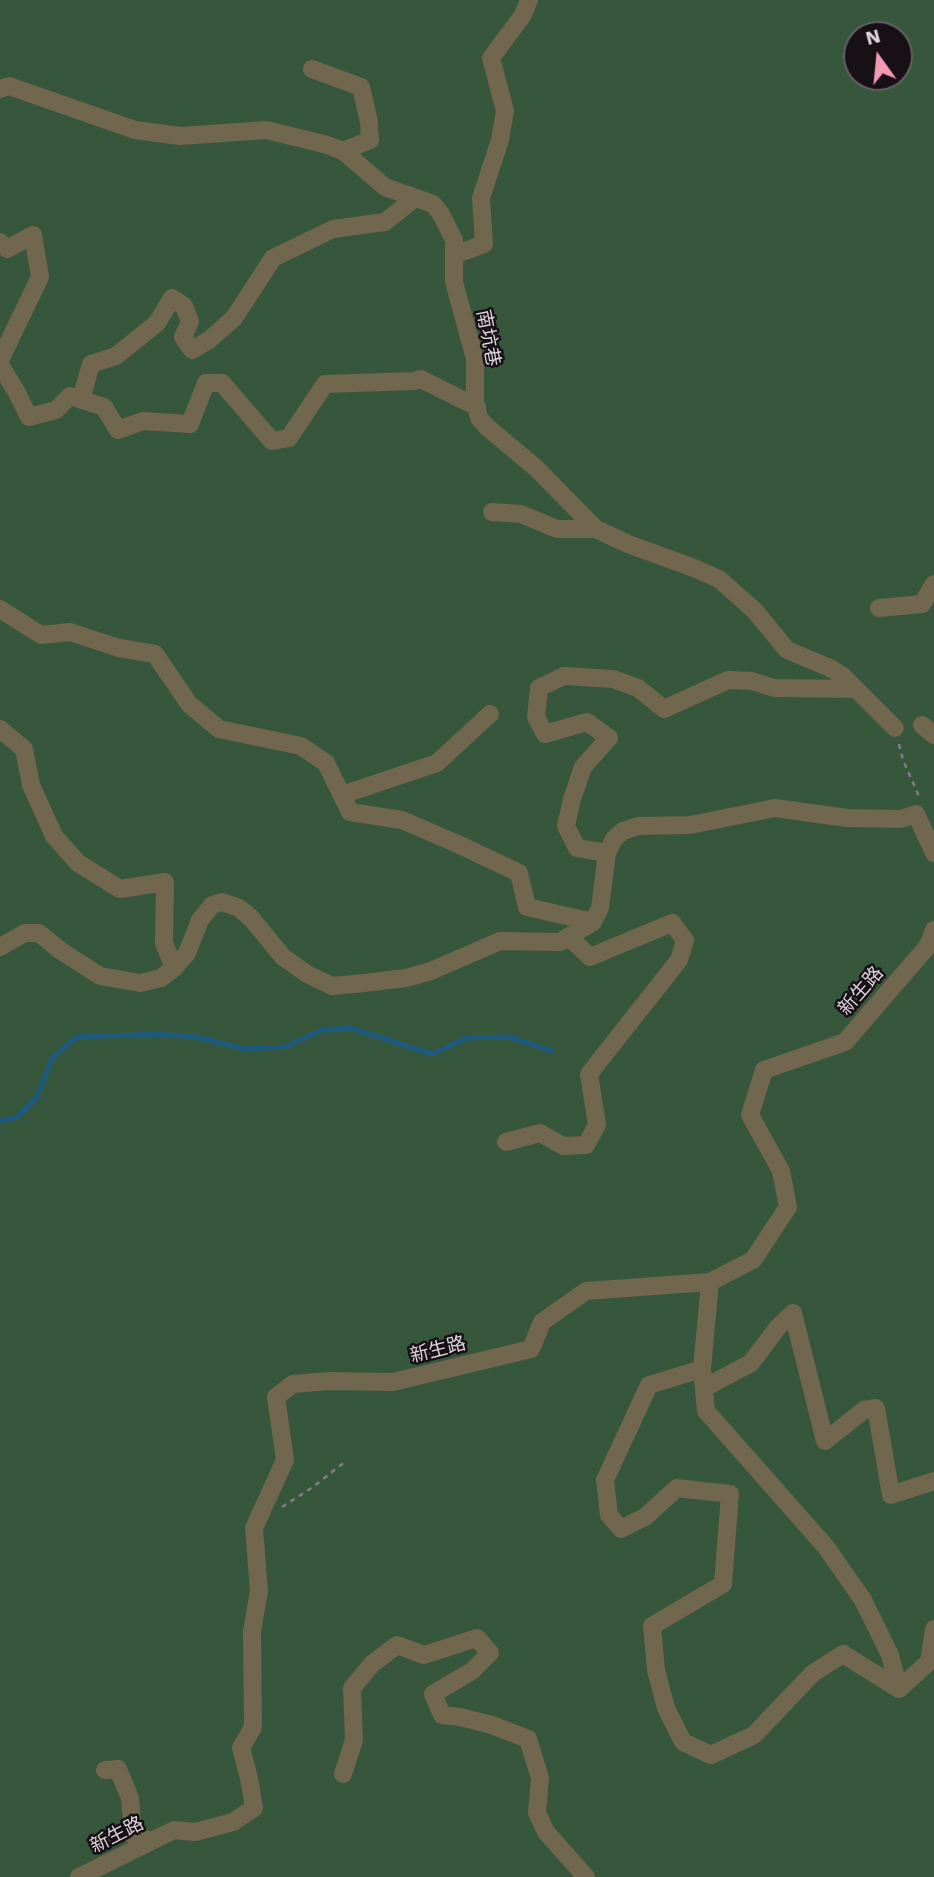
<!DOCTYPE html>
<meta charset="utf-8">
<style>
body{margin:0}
#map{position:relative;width:934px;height:1877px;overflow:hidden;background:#332632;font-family:"Work Sans",sans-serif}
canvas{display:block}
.north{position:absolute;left:843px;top:21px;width:70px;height:70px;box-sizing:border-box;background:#171116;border:2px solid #675f66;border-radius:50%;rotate:345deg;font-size:19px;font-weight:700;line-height:28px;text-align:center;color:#ded5dd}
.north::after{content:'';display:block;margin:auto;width:24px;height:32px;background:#f19ab1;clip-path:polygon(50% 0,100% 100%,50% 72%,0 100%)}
</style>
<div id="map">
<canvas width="934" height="1877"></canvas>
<div class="north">N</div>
</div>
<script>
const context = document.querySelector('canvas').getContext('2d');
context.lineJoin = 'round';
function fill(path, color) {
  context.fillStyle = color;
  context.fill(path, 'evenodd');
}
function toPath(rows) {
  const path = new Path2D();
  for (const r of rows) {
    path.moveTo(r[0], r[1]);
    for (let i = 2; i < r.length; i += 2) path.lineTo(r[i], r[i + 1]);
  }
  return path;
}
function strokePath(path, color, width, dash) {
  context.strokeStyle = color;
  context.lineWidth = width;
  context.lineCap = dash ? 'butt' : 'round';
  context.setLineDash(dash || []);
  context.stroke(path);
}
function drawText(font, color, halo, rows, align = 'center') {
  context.font = font + ' "Work Sans","Noto Sans TC",sans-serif';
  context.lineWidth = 5;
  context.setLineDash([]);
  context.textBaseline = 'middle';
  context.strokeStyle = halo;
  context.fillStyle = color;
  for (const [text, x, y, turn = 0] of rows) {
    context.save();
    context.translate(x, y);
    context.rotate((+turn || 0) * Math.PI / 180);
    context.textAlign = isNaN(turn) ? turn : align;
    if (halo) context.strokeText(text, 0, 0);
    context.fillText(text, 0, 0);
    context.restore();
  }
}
fill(toPath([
 [0,0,934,0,934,1877,0,1877],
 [857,35,899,35,899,77,857,77]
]), '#36573b');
strokePath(toPath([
 [0,1121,17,1117,37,1097,52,1058,77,1037,159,1034,196,1037,245,1049,285,1047,322,1030,351,1028,432,1054,467,1038,509,1037,552,1051]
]), '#1e597e', 5);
strokePath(toPath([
 [899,744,903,760,918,794,918,796],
 [282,1507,313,1487,346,1461]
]), '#867b85', 2.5, [5, 5]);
strokePath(toPath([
 [312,69,361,87,369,122,370,140,343,151],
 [0,89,9,86,135,130,180,136,266,130,324,144,343,151,385,187,433,204,441,214,454,240,454,282,475,359,475,401,479,418,487,427,536,468,596,529,628,544,694,568,719,579,755,611,787,650,830,668,843,676,895,728],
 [0,242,7,249,33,235,40,277,0,360],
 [454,255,484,244,481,198,500,140,505,111,491,58,523,15,529,0],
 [0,365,16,391,29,417,56,410,70,396,104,407,118,430,143,421,190,424,206,383,222,383,272,441,289,438,325,384,414,381,421,379,477,407],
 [81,399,91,364,116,356,157,323,172,298,184,306,190,322,183,337,192,350,209,340,234,318,273,258,333,229,385,222,415,198],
 [492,512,521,514,557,529,596,529],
 [879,608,922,604,934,584],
 [0,609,41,635,70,632,119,648,155,654,189,704,219,729,301,746,326,763,350,812,402,820,460,845,519,873,527,907,593,922],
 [922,725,934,735],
 [0,729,24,749,31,785,54,836,78,863,120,889,165,882,164,943,174,968],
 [342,795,437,763,490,714],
 [607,853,577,848,566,826,572,799,583,767,609,738,587,722,545,734,536,717,539,688,564,676,613,679,638,688,664,709,728,680,752,681,774,688,855,689],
 [0,947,25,933,39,933,61,951,100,976,140,983,161,978,174,968,187,953,200,920,212,905,222,902,239,908,251,918,283,957,307,974,332,986,364,983,406,978,431,971,500,941,560,942,593,922,600,908,607,853,614,839,623,831,638,826,690,825,775,808,847,818,901,819,916,814,934,853],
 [506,1142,540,1133,563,1146,586,1145,597,1125,589,1074,679,960,685,940,672,923,590,957,569,937],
 [710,1282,702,1369,706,1411,826,1547,863,1600,890,1655,899,1689,929,1662,934,1629],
 [702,1369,649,1385,605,1480,609,1515,621,1529,645,1517,677,1488,730,1494,723,1584,652,1626,656,1670,666,1708,683,1742,711,1755,754,1735,813,1673,843,1654,899,1689],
 [704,1388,751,1363,778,1327,793,1313,825,1441,864,1410,876,1408,891,1495,934,1481],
 [105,1770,118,1769,130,1798,133,1835,151,1841],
 [343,1774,354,1740,352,1688,372,1664,397,1645,424,1655,477,1638,490,1653,472,1671,433,1694,442,1715,460,1717,492,1725,528,1739,540,1778,537,1813,546,1832,586,1877],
 [79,1877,174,1830,195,1832,233,1822,254,1808,249,1778,241,1748,253,1727,252,1631,259,1591,254,1528,285,1460,276,1397,293,1384,329,1381,393,1382,531,1349,542,1322,586,1291,710,1282,753,1260,788,1207,781,1171,750,1115,764,1070,845,1042,928,946,934,930]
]), '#71664e', 18);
drawText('19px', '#ded5dd', '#171116', [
 ["南坑巷",488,338,79],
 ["新生路",861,991,-49],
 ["新生路",438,1350,-14],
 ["新生路",117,1835,-27]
]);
</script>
